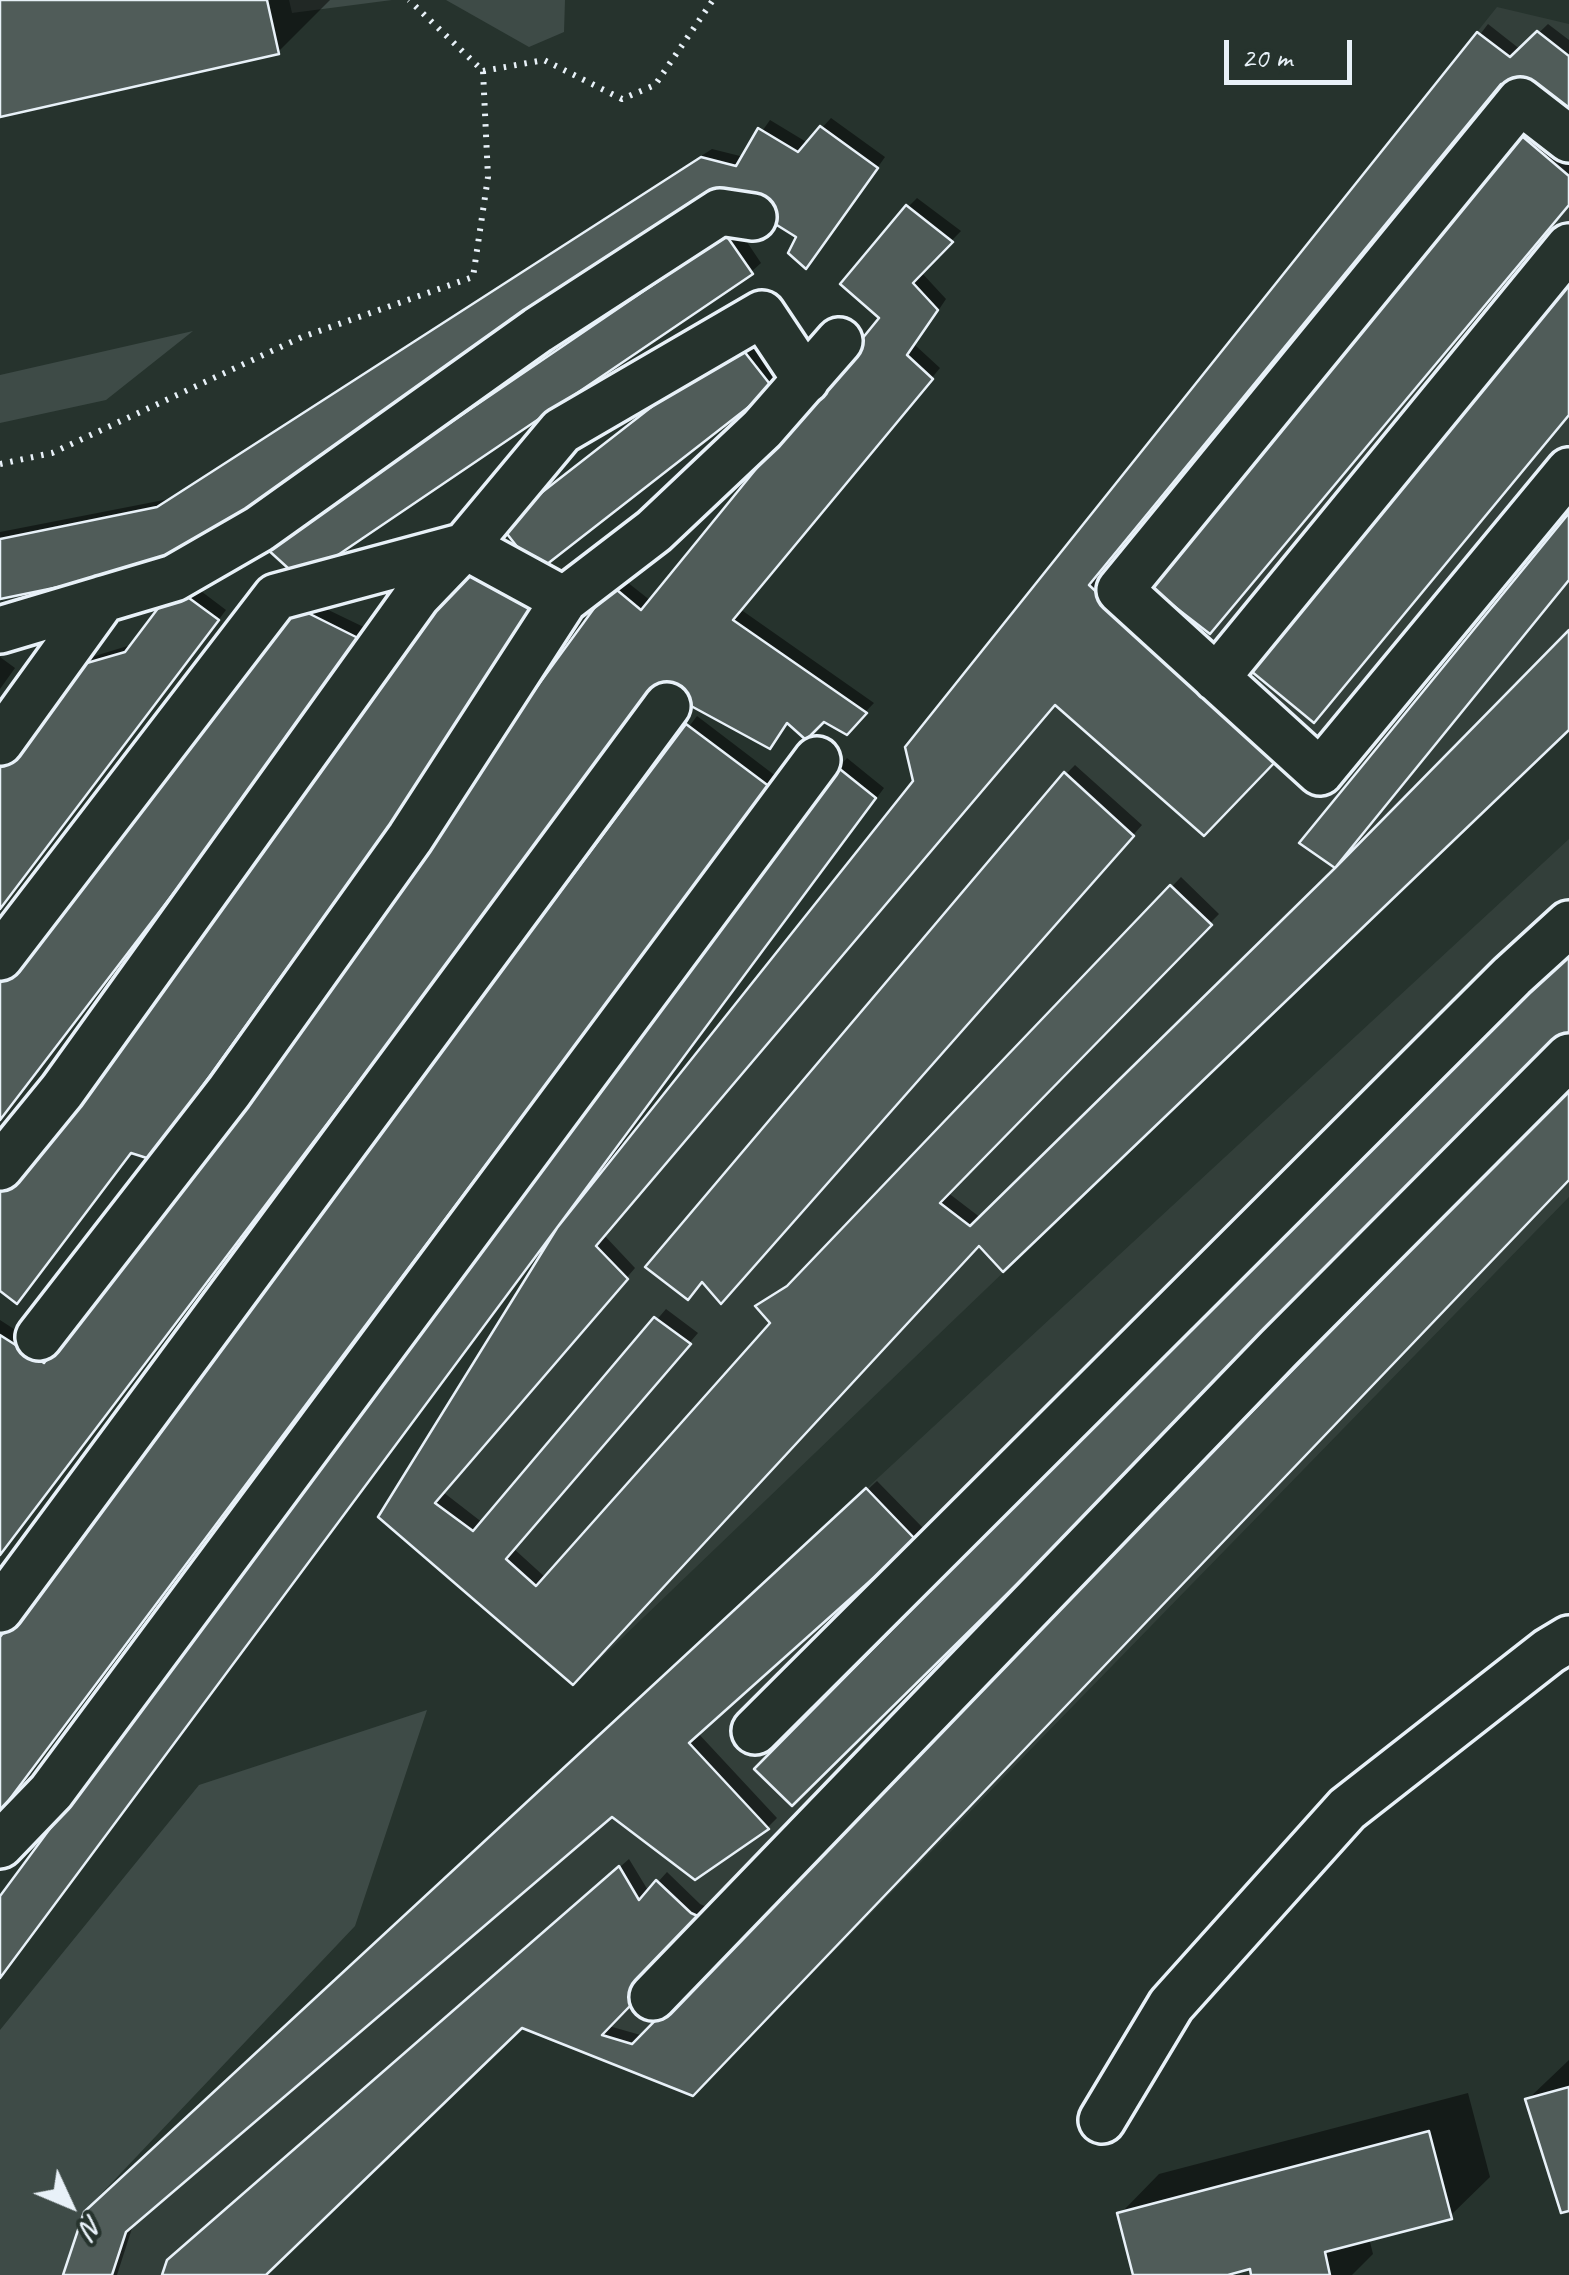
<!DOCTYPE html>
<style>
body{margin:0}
#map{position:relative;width:1569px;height:2275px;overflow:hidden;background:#26332d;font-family:Caveat,sans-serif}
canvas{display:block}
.north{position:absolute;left:20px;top:2155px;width:100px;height:100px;-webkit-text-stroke:8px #26332d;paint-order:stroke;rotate:134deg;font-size:28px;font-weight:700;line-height:40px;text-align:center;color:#e8f1f8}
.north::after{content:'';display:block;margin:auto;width:35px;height:45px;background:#e8f1f8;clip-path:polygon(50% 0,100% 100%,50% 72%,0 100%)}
.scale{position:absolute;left:1224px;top:40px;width:128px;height:45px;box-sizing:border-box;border:5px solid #e8f1f8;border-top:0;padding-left:12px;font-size:30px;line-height:35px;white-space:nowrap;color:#e8f1f8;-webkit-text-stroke:8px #26332d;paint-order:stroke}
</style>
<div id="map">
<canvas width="1569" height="2275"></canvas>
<div class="north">N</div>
<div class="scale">20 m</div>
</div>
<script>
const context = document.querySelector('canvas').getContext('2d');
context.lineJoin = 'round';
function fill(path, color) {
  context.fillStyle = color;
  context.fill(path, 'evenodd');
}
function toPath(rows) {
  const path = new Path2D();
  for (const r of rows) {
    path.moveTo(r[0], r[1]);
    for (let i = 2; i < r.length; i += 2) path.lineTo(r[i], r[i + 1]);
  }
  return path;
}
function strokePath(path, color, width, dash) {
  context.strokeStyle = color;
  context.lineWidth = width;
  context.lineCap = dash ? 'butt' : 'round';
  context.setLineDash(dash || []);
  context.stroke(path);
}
fill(toPath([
 [1497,7,1569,24,1569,730,573,1685,378,1517,912,781,905,747],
 [1569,839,1569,1197,693,2096,522,2028,266,2275,63,2275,84,2212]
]), '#333f3a');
fill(toPath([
 [289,0,392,0,292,13],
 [446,0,565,0,564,32,529,47],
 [193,331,106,400,0,423,0,375],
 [427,1710,355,1926,84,2212,62,2275,0,2275,0,2030,199,1785]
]), '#3e4b47');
fill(toPath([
 [0,0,330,0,278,52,0,114],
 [1488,24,1521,50,1548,24,1569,40,1569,109,1502,81,1097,574,1284,749,1056,702,604,1235,635,1268,443,1492,483,1523,666,1309,698,1333,513,1548,546,1578,773,1323,759,1306,798,1278,1181,877,1219,914,947,1192,981,1218,1339,867,1303,842,1569,517,1569,580,1348,853,1351,855,1569,634,1569,726,979,1243,582,1673,381,1516,540,1256,537,1254,0,1978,0,1901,838,768,847,758,884,788,621,1144,625,1147,915,781],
 [831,118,885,157,815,256,799,236,733,195,688,204,165,563,0,596,0,532,169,499,712,149,744,157,770,120,808,143],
 [1527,123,1569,159,1569,204,1147,583],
 [917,198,961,231,921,272,946,299,915,345,940,368,740,609,874,703,846,732,824,719,789,721,769,746,660,686,0,1555,0,1320,54,1355,622,578,651,601,883,317,908,207],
 [737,227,761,263,751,272,278,538],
 [747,333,781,377,537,569],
 [185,579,226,610,0,908,0,772,85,659,134,644],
 [316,604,374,632,0,1119,0,987,284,616],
 [0,657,15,668,0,689],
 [697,716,777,777,0,1811,0,1641],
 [1075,765,1142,825,730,1291,1066,774],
 [1569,1090,1569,1177,692,2093,521,2025,262,2275,165,2275,180,2251,629,1859,649,1892,667,1872,700,1904,718,1912,609,2026,644,2036],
 [877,1481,924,1529,697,1732,777,1818,768,1827,695,1876,611,1814,134,2222,117,2275,65,2275,96,2203],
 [1569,2060,1569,2208,1527,2100],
 [1468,2093,1490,2177,1450,2216,1369,2238,1373,2254,1352,2275,1254,2275,1252,2266,1218,2275,1136,2275,1120,2214,1159,2174]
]), '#0007');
const building = toPath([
 [0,0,267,0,279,54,0,117,0,0],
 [1537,31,1569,56,1569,112,1530,82,1501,84,1089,585,1277,760,1204,836,1055,705,596,1246,628,1279,435,1503,473,1531,654,1317,691,1344,506,1559,536,1586,770,1323,755,1306,787,1286,1170,885,1212,925,940,1203,970,1226,1335,868,1569,630,1569,730,1003,1272,979,1246,573,1685,378,1517,557,1228,913,781,905,747,1477,32,1510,57,1537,31],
 [820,126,878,168,806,269,788,253,796,237,732,197,690,207,166,565,0,599,0,539,157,507,701,157,736,166,758,128,798,152,820,126],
 [1516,131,1569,176,1569,205,1210,634,1144,583,1516,131],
 [906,205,953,242,913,283,938,310,907,355,933,379,733,620,867,713,847,735,824,722,806,740,787,723,770,749,658,688,0,1555,0,1335,44,1363,611,585,641,610,879,318,840,284,906,205],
 [726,235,753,274,301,580,266,548,726,235],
 [1569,277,1569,415,1314,723,1251,671,1569,277],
 [736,341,773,388,537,572,500,525,736,341],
 [1569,513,1569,580,1335,868,1299,843,1569,513],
 [463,570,542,615,150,1159,131,1153,17,1304,0,1291,0,1172,463,570],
 [174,587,219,620,0,909,0,768,73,667,125,652,174,587],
 [306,612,366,642,0,1120,0,983,282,614,306,612],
 [686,724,770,787,0,1812,0,1637,686,724],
 [836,766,876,798,0,1978,0,1896,836,766],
 [1064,772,1134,836,721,1304,702,1282,688,1300,645,1267,1064,772],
 [1569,955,1569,1040,792,1806,754,1769,1423,1091,1569,955],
 [1569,1088,1569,1180,693,2096,522,2028,266,2275,162,2275,167,2260,619,1866,639,1900,656,1880,691,1913,711,1922,602,2035,632,2044,1569,1088],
 [866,1488,916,1540,689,1743,769,1829,695,1880,612,1817,126,2232,112,2275,63,2275,84,2212,866,1488],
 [1569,2087,1569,2211,1561,2213,1525,2099,1569,2087],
 [1429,2131,1452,2219,1325,2252,1330,2275,1251,2275,1250,2269,1228,2275,1133,2275,1117,2213,1429,2131]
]);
fill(building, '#505c59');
strokePath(building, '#e8f1f8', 2.5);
const minor = toPath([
 [1569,139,1520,101,1120,590,1320,772,1569,471],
 [0,630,174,578,259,529,538,330,720,212,753,217],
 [1216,678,1569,247],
 [0,742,103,599],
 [0,957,276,597,465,546,564,600],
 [0,1167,62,1091,417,596,465,546,561,431,762,314,806,380],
 [39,1337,229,1092,410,838,564,600,654,531,762,429,839,341],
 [0,1609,667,706],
 [755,1731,1512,976,1569,924],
 [0,1845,51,1792,817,760],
 [653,1997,1279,1348,1569,1057],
 [1102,2120,1171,2005,1347,1809,1549,1651,1569,1639]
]);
strokePath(minor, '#e8f1f8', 52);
strokePath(toPath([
 [483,71,544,60,622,99,655,85,713,0],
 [0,464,52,453,302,337,473,277,488,177,483,71,409,0]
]), '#e8f1f8', 6, [2.5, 8]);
strokePath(minor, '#26332d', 45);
</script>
